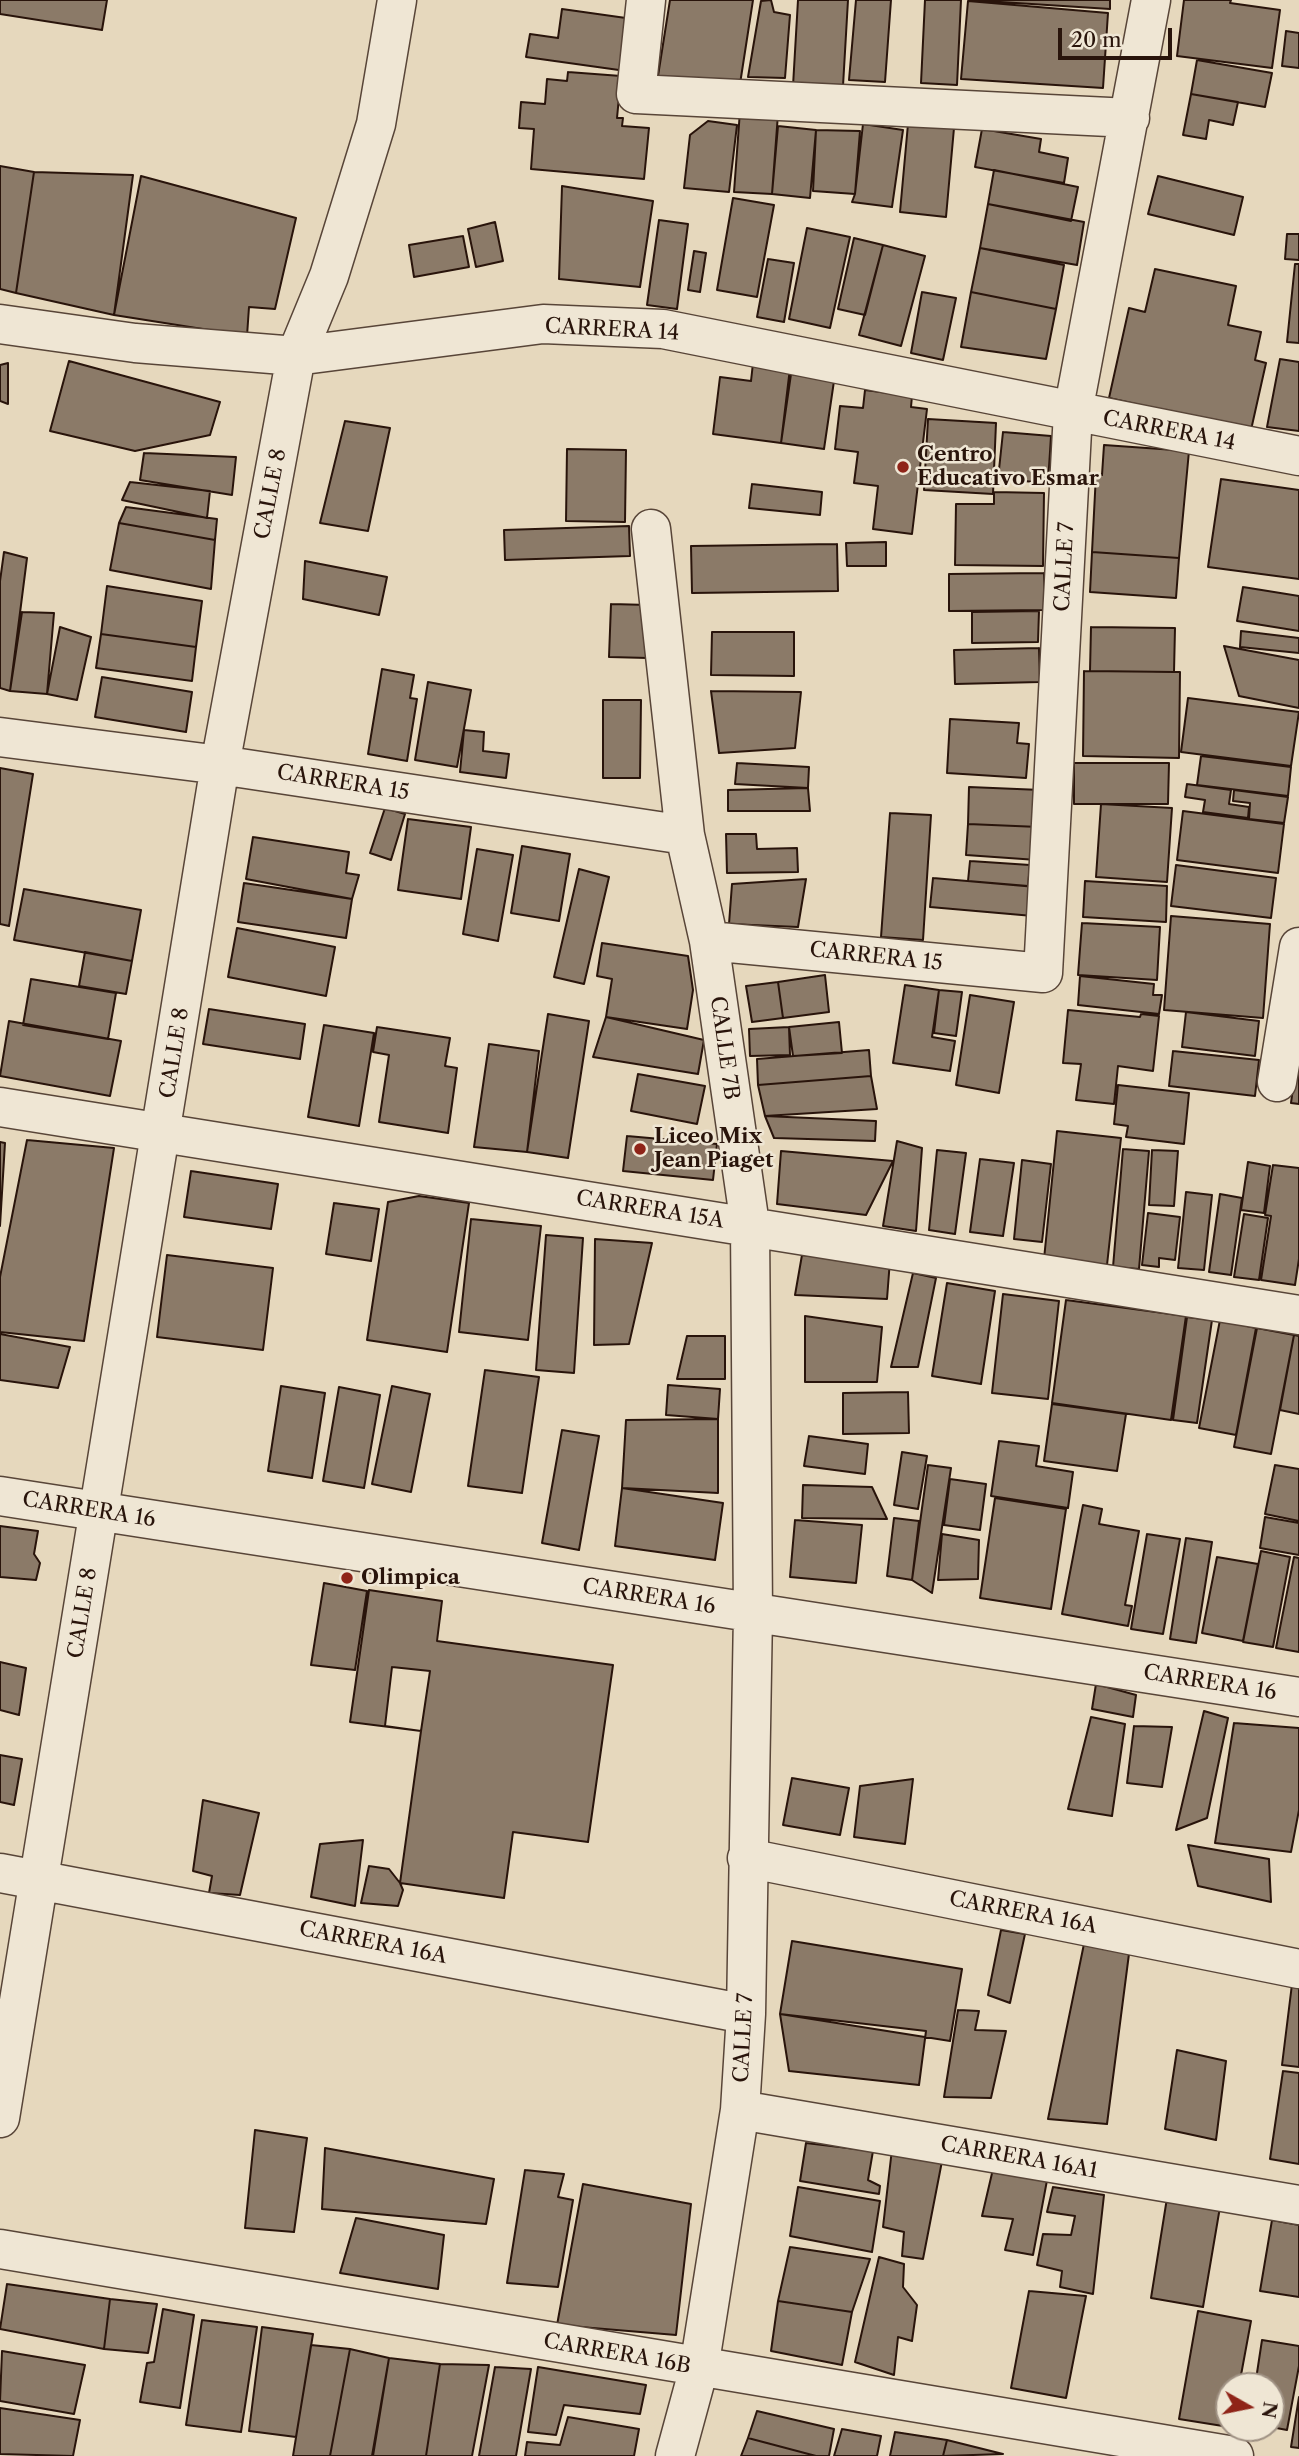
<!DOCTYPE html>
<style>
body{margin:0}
#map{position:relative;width:1299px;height:2456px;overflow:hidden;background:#e6d8bd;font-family:"Libre Caslon Text",serif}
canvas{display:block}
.north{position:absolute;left:1215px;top:2372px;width:70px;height:70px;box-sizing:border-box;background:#efe6d4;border:2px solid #a09284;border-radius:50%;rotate:99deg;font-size:19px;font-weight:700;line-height:28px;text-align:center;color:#29140b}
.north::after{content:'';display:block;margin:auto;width:24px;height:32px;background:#8f2418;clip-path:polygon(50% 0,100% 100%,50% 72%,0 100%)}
.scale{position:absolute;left:1058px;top:28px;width:114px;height:32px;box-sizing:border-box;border:4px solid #29140b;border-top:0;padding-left:9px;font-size:21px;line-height:24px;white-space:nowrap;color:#29140b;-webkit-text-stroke:5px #efe6d4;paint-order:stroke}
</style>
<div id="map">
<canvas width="1299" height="2456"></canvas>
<div class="north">N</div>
<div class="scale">20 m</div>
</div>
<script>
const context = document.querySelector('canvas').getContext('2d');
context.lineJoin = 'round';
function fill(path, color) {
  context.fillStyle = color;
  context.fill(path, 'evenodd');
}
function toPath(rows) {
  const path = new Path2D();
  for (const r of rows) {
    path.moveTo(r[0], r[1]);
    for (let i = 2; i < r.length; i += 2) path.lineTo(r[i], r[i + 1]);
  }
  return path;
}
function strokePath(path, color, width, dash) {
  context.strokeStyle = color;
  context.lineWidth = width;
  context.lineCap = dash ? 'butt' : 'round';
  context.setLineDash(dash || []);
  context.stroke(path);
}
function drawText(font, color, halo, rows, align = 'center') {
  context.font = font + ' "Libre Caslon Text",serif';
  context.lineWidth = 5;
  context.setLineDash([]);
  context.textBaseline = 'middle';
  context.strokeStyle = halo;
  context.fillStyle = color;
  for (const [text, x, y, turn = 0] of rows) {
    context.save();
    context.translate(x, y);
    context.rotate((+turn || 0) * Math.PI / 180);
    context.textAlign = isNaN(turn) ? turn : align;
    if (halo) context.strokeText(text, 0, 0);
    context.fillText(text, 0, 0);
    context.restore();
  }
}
const building = toPath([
 [0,0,107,0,102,30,0,14,0,0],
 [670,0,753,0,740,84,658,76,670,0],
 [771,0,774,12,790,15,785,78,748,77,761,1,771,0],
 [798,0,848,0,843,86,793,86,798,0],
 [856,0,891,0,885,82,849,80,856,0],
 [925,0,961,0,957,85,921,83,925,0],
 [969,0,1110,0,1110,9,969,0],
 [1184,0,1231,0,1230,3,1280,10,1272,68,1177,56,1184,0],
 [968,1,1108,13,1103,88,961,79,968,1],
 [562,9,633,19,626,71,526,57,530,34,558,38,562,9],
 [1286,31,1299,33,1299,68,1282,66,1286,31],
 [1197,60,1272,73,1265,107,1191,94,1197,60],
 [568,72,621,76,617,118,623,118,622,126,649,128,644,179,531,169,534,129,519,128,521,102,545,104,547,79,567,81,568,72],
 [1191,94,1238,102,1233,125,1209,120,1206,139,1183,135,1191,94],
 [740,111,778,114,772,194,734,192,740,111],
 [708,121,737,125,729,192,684,188,690,135,708,121],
 [863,124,903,130,892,207,852,202,855,194,863,124],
 [908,124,954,128,946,217,900,212,908,124],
 [778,126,816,130,810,198,772,194,778,126],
 [982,129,1041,139,1039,152,1068,158,1064,183,975,167,982,129],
 [816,130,860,131,855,194,813,191,816,130],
 [0,166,34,172,16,293,0,289,0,166],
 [994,170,1078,187,1071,221,988,204,994,170],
 [34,172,133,175,114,315,16,293,34,172],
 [141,176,296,218,275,309,249,307,247,336,114,315,141,176],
 [1158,176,1243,197,1234,235,1148,214,1158,176],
 [562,186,653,201,640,287,559,279,562,186],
 [733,198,774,205,757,297,717,290,733,198],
 [988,204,1084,222,1077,265,980,248,988,204],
 [659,220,688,224,677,309,647,305,659,220],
 [495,222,503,261,476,267,468,229,495,222],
 [807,228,850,237,830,328,789,319,807,228],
 [1287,234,1299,234,1299,260,1285,259,1287,234],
 [463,236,469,267,414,277,409,245,463,236],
 [854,238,883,245,865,315,838,309,854,238],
 [883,245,925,256,901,346,859,335,883,245],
 [980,248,1064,265,1056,309,971,292,980,248],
 [694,251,706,253,700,292,688,290,694,251],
 [768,259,794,263,784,322,757,317,768,259],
 [1295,264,1299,264,1299,343,1287,342,1295,264],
 [1155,269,1236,286,1228,325,1261,332,1255,360,1266,363,1251,430,1109,398,1129,308,1145,312,1155,269],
 [922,292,956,298,943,360,911,353,922,292],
 [971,292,1056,309,1046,359,961,347,971,292],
 [1280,359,1299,362,1299,431,1267,427,1280,359],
 [69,361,220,402,210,435,135,451,50,431,69,361],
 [8,363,8,404,0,401,0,365,8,363],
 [753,363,790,368,781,443,713,434,720,377,751,381,753,363],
 [791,374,834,381,824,449,781,443,791,374],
 [865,390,912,396,911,407,927,409,912,534,873,529,878,486,854,483,858,452,835,449,840,406,863,408,865,390],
 [928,419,996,423,993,494,924,490,928,419],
 [345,421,390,428,368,531,320,523,345,421],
 [1003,432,1051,436,1048,483,998,479,1003,432],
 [1104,445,1189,451,1179,558,1092,552,1096,474,1102,475,1104,445],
 [567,449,626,450,625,522,566,521,567,449],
 [144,453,236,457,232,495,140,480,144,453],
 [1221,479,1299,490,1299,579,1208,567,1221,479],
 [130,482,210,491,207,518,122,500,130,482],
 [752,484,822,492,820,515,749,508,752,484],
 [994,492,1044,493,1043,566,955,565,956,504,994,504,994,492],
 [126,507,217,519,215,540,119,523,126,507],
 [119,523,215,540,211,589,110,570,119,523],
 [629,526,630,556,505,560,504,530,629,526],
 [886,542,886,566,847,566,846,543,886,542],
 [837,544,838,591,692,593,691,546,837,544],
 [4,552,27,558,10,691,0,688,0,581,4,552],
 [1092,552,1179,558,1176,598,1090,592,1092,552],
 [305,561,387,577,379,615,303,599,305,561],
 [1044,573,1045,610,949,611,949,574,1044,573],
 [107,586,202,601,196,647,101,634,107,586],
 [1243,587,1299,596,1299,631,1237,621,1243,587],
 [611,604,649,605,648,658,609,657,611,604],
 [1039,611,1038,642,972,643,972,612,1039,611],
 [22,612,54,613,47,694,10,691,22,612],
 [60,627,91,637,77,700,47,694,60,627],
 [1091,627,1175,628,1174,672,1090,671,1091,627],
 [1241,631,1299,638,1299,653,1240,647,1241,631],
 [712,632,794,632,794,676,711,675,712,632],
 [101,634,196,647,192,681,96,668,101,634],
 [1224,646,1299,660,1299,708,1239,696,1224,646],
 [1039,648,1040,682,955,684,954,650,1039,648],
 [382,669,414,675,410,698,417,699,407,761,368,754,382,669],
 [1084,671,1180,672,1179,758,1083,756,1084,671],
 [102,677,192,692,186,732,95,717,102,677],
 [428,682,471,690,457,767,415,760,428,682],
 [711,691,801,692,795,748,719,753,711,691],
 [1188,698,1299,712,1291,766,1181,752,1188,698],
 [603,700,641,700,640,778,603,778,603,700],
 [950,719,1019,723,1017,743,1029,744,1026,778,947,773,950,719],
 [464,730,484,732,483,751,509,754,506,778,460,772,464,730],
 [1201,756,1291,767,1288,796,1197,785,1201,756],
 [737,763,809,767,808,788,735,784,737,763],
 [1074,763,1169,763,1168,804,1074,804,1074,763],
 [0,768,33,774,9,926,0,924,0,768],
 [1187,784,1231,790,1229,804,1249,807,1248,818,1203,812,1205,800,1185,797,1187,784],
 [969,787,1041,790,1039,827,968,824,969,787],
 [808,788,810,811,728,811,728,790,808,788],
 [1234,790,1288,797,1284,823,1249,819,1250,803,1233,801,1234,790],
 [1101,804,1172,808,1167,882,1096,877,1101,804],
 [385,808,405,814,391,860,370,853,385,808],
 [1183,811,1284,824,1278,873,1177,860,1183,811],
 [890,813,931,815,923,940,881,937,890,813],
 [408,819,471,827,461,899,398,890,408,819],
 [968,824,1039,827,1037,860,966,855,968,824],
 [726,834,756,834,757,849,797,848,798,872,727,873,726,834],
 [253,837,349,852,346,873,359,875,352,899,246,879,253,837],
 [522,846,570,854,559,921,511,913,522,846],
 [477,849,513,855,498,941,463,934,477,849],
 [970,861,1030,865,1028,886,968,881,970,861],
 [1176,865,1276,878,1271,918,1171,906,1176,865],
 [579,869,609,877,584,984,554,977,579,869],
 [933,878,1036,887,1033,916,930,907,933,878],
 [806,879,798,927,729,924,732,884,806,879],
 [1085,881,1167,886,1166,922,1083,917,1085,881],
 [244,883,352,899,346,938,238,922,244,883],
 [24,889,141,910,132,961,14,940,24,889],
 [1171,916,1270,924,1263,1018,1164,1010,1171,916],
 [1082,923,1160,927,1157,980,1078,975,1082,923],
 [237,928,335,947,326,996,228,977,237,928],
 [602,943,688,956,693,990,687,1029,606,1017,612,979,597,976,602,943],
 [85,952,132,961,126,994,79,986,85,952],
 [825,975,829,1012,783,1018,778,982,825,975],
 [1080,976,1154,984,1153,995,1162,995,1159,1014,1078,1005,1080,976],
 [31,979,116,993,108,1039,23,1025,31,979],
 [778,982,783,1018,752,1022,746,986,778,982],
 [905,985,939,990,932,1037,955,1041,950,1071,893,1063,905,985],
 [939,990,962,992,956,1036,934,1033,939,990],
 [970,995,1014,1002,999,1093,956,1085,970,995],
 [209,1009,305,1024,300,1059,203,1044,209,1009],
 [1068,1010,1140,1017,1141,1014,1159,1016,1153,1071,1118,1066,1114,1104,1076,1100,1081,1064,1063,1063,1068,1010],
 [1186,1012,1259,1021,1255,1056,1182,1047,1186,1012],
 [548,1014,589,1021,568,1158,527,1152,548,1014],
 [606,1017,704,1040,698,1074,593,1057,606,1017],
 [9,1021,121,1041,110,1096,0,1076,9,1021],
 [839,1022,842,1053,793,1056,789,1027,839,1022],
 [324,1025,374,1033,359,1126,308,1117,324,1025],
 [377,1027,450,1038,445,1066,457,1068,448,1133,379,1122,389,1055,373,1052,377,1027],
 [789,1027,790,1055,750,1056,749,1029,789,1027],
 [489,1044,539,1051,527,1152,474,1147,489,1044],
 [869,1050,871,1076,758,1085,757,1059,869,1050],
 [1298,1050,1299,1050,1299,1104,1291,1103,1298,1050],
 [1173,1051,1259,1060,1255,1096,1169,1086,1173,1051],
 [638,1074,705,1086,697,1124,631,1111,638,1074],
 [871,1076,877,1109,765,1116,758,1085,871,1076],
 [1118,1085,1189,1093,1184,1144,1126,1137,1128,1126,1114,1124,1118,1085],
 [765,1116,876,1121,875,1141,774,1138,765,1116],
 [1057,1131,1121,1138,1107,1265,1044,1259,1057,1131],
 [627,1136,717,1144,713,1180,623,1171,627,1136],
 [27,1140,114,1148,84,1341,0,1332,0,1277,27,1140],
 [897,1141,922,1148,916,1231,883,1226,897,1141],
 [0,1142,5,1143,0,1226,0,1142],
 [1123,1149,1149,1151,1139,1269,1113,1267,1123,1149],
 [937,1150,966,1153,955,1234,929,1230,937,1150],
 [1152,1150,1178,1151,1174,1206,1149,1205,1152,1150],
 [781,1151,893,1161,866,1215,777,1204,781,1151],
 [980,1159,1014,1163,1003,1236,970,1232,980,1159],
 [1022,1160,1051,1164,1042,1242,1014,1239,1022,1160],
 [1248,1162,1270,1166,1264,1213,1241,1210,1248,1162],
 [1273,1165,1299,1168,1299,1259,1295,1285,1261,1280,1271,1216,1265,1215,1273,1165],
 [191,1171,278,1184,271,1229,184,1217,191,1171],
 [1186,1192,1212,1195,1204,1270,1178,1268,1186,1192],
 [1220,1194,1242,1198,1231,1275,1209,1272,1220,1194],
 [419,1196,469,1203,447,1352,367,1340,388,1202,419,1196],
 [334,1203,379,1209,371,1261,326,1254,334,1203],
 [1148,1213,1180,1217,1175,1260,1159,1258,1159,1267,1142,1265,1148,1213],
 [1244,1214,1268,1218,1259,1280,1234,1277,1244,1214],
 [471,1219,541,1226,528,1340,459,1332,471,1219],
 [546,1235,583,1238,574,1373,536,1370,546,1235],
 [595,1239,652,1243,629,1344,594,1345,595,1239],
 [167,1255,273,1268,263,1350,157,1337,167,1255],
 [802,1255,890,1260,887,1299,795,1295,802,1255],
 [913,1273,936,1278,918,1367,891,1367,913,1273],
 [947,1283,995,1291,981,1384,932,1376,947,1283],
 [1003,1294,1059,1301,1048,1399,992,1393,1003,1294],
 [1066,1300,1186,1316,1171,1420,1052,1403,1066,1300],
 [805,1316,882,1327,877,1382,805,1382,805,1316],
 [1187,1317,1212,1320,1197,1423,1173,1420,1187,1317],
 [1220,1320,1256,1328,1236,1435,1199,1428,1220,1320],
 [1257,1328,1294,1335,1271,1454,1234,1447,1257,1328],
 [0,1334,70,1347,58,1388,0,1380,0,1334],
 [1294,1335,1299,1336,1299,1414,1280,1410,1294,1335],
 [687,1336,725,1336,725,1379,677,1379,687,1336],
 [485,1370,539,1377,522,1493,468,1486,485,1370],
 [668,1385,720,1389,718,1419,666,1415,668,1385],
 [281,1386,325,1393,312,1478,268,1471,281,1386],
 [392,1386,430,1394,411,1492,372,1484,392,1386],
 [339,1387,380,1395,364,1488,323,1481,339,1387],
 [908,1392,909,1433,843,1434,843,1393,908,1392],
 [1052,1404,1126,1414,1117,1471,1044,1461,1052,1404],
 [718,1419,718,1493,622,1488,626,1420,718,1419],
 [562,1430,599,1436,579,1550,542,1543,562,1430],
 [809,1436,868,1444,865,1474,804,1466,809,1436],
 [999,1441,1039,1446,1036,1466,1073,1472,1068,1508,991,1496,999,1441],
 [902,1452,927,1456,918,1509,894,1505,902,1452],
 [928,1465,951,1468,932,1593,912,1580,928,1465],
 [1275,1465,1299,1469,1299,1521,1265,1514,1275,1465],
 [950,1479,986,1484,980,1530,944,1525,950,1479],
 [803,1485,872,1487,887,1519,802,1518,803,1485],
 [622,1488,723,1503,715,1560,615,1546,622,1488],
 [995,1498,1066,1509,1051,1609,980,1598,995,1498],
 [1083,1505,1102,1509,1099,1524,1139,1531,1125,1605,1132,1606,1128,1626,1062,1614,1083,1505],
 [1265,1517,1299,1523,1299,1555,1260,1548,1265,1517],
 [894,1518,919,1521,912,1580,887,1576,894,1518],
 [795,1520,862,1525,856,1583,790,1577,795,1520],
 [0,1526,38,1531,34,1554,40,1563,36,1580,0,1577,0,1526],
 [942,1534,979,1540,978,1579,938,1580,942,1534],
 [1147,1534,1180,1539,1163,1634,1131,1629,1147,1534],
 [1186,1538,1212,1542,1196,1643,1170,1639,1186,1538],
 [1261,1551,1290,1557,1273,1647,1243,1642,1261,1551],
 [1217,1557,1258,1564,1243,1641,1202,1633,1217,1557],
 [1294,1557,1299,1558,1299,1652,1276,1648,1294,1557],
 [324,1583,367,1591,355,1670,311,1665,324,1583],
 [369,1590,442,1601,437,1641,613,1665,588,1842,513,1832,504,1898,400,1883,421,1731,350,1722,369,1590],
 [0,1662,26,1668,19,1715,0,1710,0,1662],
 [392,1667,430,1671,421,1731,385,1726,392,1667],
 [1096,1684,1136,1695,1133,1717,1092,1709,1096,1684],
 [1204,1711,1228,1718,1207,1818,1176,1830,1204,1711],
 [1091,1717,1125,1724,1112,1816,1068,1809,1091,1717],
 [1234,1723,1299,1728,1299,1810,1291,1852,1215,1843,1234,1723],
 [1134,1726,1172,1727,1162,1787,1127,1783,1134,1726],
 [0,1755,22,1759,14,1805,0,1802,0,1755],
 [792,1778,849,1788,840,1835,783,1825,792,1778],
 [913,1779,905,1844,854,1837,860,1786,913,1779],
 [203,1800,259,1813,240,1895,209,1893,212,1876,193,1871,203,1800],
 [363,1840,355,1906,311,1897,320,1844,363,1840],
 [1188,1845,1269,1859,1271,1902,1198,1886,1188,1845],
 [369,1866,389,1869,400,1883,403,1890,398,1906,361,1903,369,1866],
 [1001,1930,1025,1934,1010,2003,988,1995,1001,1930],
 [1085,1939,1130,1946,1107,2124,1048,2119,1085,1939],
 [792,1941,962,1969,950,2041,780,2014,792,1941],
 [1293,1976,1299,1977,1299,2067,1282,2065,1293,1976],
 [958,2010,979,2011,975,2030,1006,2031,991,2098,944,2097,958,2010],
 [780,2014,926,2031,919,2085,789,2071,780,2014],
 [1177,2050,1226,2061,1216,2140,1165,2129,1177,2050],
 [1283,2071,1299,2073,1299,2164,1270,2159,1283,2071],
 [255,2130,307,2138,294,2232,245,2228,255,2130],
 [806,2143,873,2151,868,2180,880,2186,879,2194,800,2181,806,2143],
 [325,2148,494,2179,486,2224,322,2209,325,2148],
 [892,2149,943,2156,923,2259,902,2256,904,2232,883,2227,892,2149],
 [993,2169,1048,2175,1033,2255,1005,2250,1013,2219,982,2216,993,2169],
 [525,2170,564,2174,558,2197,573,2200,558,2287,507,2283,525,2170],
 [583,2184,691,2204,676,2335,557,2325,583,2184],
 [798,2187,880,2201,872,2252,790,2236,798,2187],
 [1053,2187,1104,2195,1093,2294,1060,2287,1062,2271,1037,2265,1043,2234,1071,2235,1075,2216,1047,2212,1053,2187],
 [1167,2198,1220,2207,1203,2307,1151,2298,1167,2198],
 [356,2218,444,2235,438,2289,340,2273,356,2218],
 [1272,2220,1299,2225,1299,2297,1260,2291,1272,2220],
 [790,2247,870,2259,852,2312,778,2301,790,2247],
 [879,2257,904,2264,903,2287,917,2305,912,2341,898,2337,894,2375,855,2362,879,2257],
 [7,2284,110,2299,104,2349,0,2329,7,2284],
 [1029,2291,1086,2296,1066,2398,1011,2388,1029,2291],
 [110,2299,157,2304,148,2353,104,2349,110,2299],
 [778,2301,852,2312,842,2365,771,2351,778,2301],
 [163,2309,194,2315,180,2408,140,2402,147,2363,154,2362,163,2309],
 [1198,2311,1251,2321,1239,2386,1229,2386,1229,2427,1179,2419,1198,2311],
 [202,2320,257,2327,241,2432,186,2425,202,2320],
 [262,2327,313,2334,296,2437,249,2431,262,2327],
 [1262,2340,1299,2346,1299,2366,1287,2430,1271,2427,1271,2386,1255,2386,1262,2340],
 [311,2345,350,2349,330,2456,293,2456,311,2345],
 [350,2349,389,2358,373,2456,330,2456,350,2349],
 [2,2351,85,2365,74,2414,0,2401,2,2351],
 [389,2358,440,2364,426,2456,372,2456,389,2358],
 [440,2364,489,2365,472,2456,426,2456,440,2364],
 [495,2367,531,2369,516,2456,479,2456,495,2367],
 [538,2367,646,2385,640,2414,564,2405,556,2435,528,2432,538,2367],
 [1299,2397,1299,2448,1291,2447,1299,2397],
 [0,2408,80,2420,73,2456,0,2454,0,2408],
 [757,2411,834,2429,829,2456,816,2456,748,2438,757,2411],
 [568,2417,639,2429,634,2456,525,2456,527,2442,560,2445,568,2417],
 [842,2429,881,2436,877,2456,834,2456,842,2429],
 [895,2432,947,2440,943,2456,890,2456,895,2432],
 [748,2438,816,2456,741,2456,748,2438],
 [947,2440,1003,2454,943,2456,947,2440]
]);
fill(building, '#8b7a68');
strokePath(building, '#29140b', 2);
const minor = toPath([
 [646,0,636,94,1130,118],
 [0,324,135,343,296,356,543,324,663,329,1299,456],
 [651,529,685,835,709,941,750,1225,753,1613,746,2014,740,2110,699,2368,675,2456],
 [0,737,220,765,685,835],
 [709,941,1043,973,1073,412,1151,0],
 [1277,1082,1299,947],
 [0,1107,1299,1315],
 [0,1496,1299,1697],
 [747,1858,1299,1969],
 [0,1873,746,2014],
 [740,2110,1299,2205],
 [0,2118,220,765,296,356,329,276,376,124,397,0],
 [0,2249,1234,2456]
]);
strokePath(minor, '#584538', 41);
strokePath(minor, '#efe6d4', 38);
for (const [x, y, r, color] of [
 [903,467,7,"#8f2418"],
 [640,1149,7,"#8f2418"],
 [347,1578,7,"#8f2418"]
]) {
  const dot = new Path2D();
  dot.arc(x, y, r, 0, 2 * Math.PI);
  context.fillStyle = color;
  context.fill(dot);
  strokePath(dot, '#efe6d4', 2.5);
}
drawText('21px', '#29140b', '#efe6d4', [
 ["CARRERA 14",612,330,3],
 ["CARRERA 14",1169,431,11],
 ["CALLE 8",271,494,-79],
 ["CALLE 7",1065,567,-87],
 ["CARRERA 15",343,783,9],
 ["CARRERA 15",876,957,6],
 ["CALLE 7B",724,1048,82],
 ["CALLE 8",175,1053,-81],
 ["CARRERA 15A",650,1210,9],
 ["CARRERA 16",89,1510,9],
 ["CARRERA 16",649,1597,9],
 ["CALLE 8",83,1613,-81],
 ["CARRERA 16",1210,1683,9],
 ["CARRERA 16A",1023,1913,11],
 ["CARRERA 16A",373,1943,11],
 ["CALLE 7",744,2038,-87],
 ["CARRERA 16A1",1019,2158,10],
 ["CARRERA 16B",617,2354,10]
]);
drawText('bold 21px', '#29140b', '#efe6d4', [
 ["Centro",917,455],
 ["Educativo Esmar",917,479],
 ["Liceo Mix",654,1137],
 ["Jean Piaget",654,1161],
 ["Olimpica",361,1578]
], 'left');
</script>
